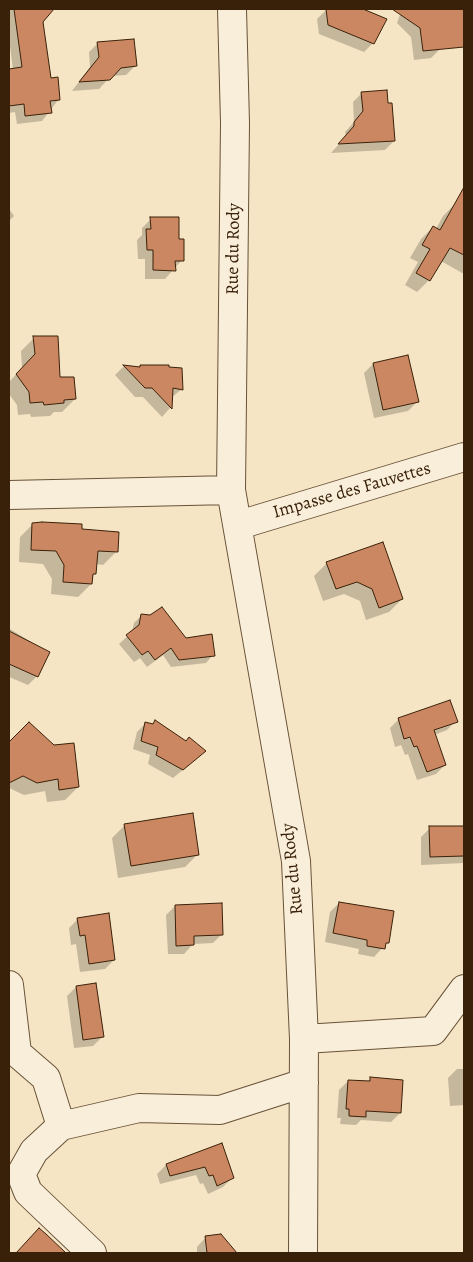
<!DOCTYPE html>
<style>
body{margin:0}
#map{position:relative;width:473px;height:1262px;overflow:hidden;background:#f6e5c4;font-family:Alegreya,serif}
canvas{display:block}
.frame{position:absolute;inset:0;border:10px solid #392109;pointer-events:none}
</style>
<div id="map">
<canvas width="473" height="1262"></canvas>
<div class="frame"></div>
</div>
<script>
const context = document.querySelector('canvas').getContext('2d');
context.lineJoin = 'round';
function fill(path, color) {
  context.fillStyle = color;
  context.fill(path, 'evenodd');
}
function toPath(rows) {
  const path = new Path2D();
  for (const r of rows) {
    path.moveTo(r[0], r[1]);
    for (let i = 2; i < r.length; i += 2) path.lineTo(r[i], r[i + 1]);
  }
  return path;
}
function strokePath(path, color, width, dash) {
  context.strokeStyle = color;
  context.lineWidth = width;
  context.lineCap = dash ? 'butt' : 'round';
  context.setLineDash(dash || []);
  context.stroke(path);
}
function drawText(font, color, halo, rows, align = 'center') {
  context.font = font + ' Alegreya,serif';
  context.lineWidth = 4;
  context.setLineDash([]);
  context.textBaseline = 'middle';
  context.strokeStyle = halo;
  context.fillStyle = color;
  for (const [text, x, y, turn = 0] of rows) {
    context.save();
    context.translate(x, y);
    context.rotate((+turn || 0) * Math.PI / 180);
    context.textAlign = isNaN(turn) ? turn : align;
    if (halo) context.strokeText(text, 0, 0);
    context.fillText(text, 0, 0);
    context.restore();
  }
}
fill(toPath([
 [9,9,43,9,49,13,42,22,50,79,59,99,42,121,17,124,15,112,9,113,9,70,13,70,9,38],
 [360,9,385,20,373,43,364,52,319,34,317,19,326,10],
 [402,9,464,9,464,40,438,41,440,49,431,58,414,60,411,37,397,23],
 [98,43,135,66,126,75,111,76,99,89,72,91,90,67,89,52],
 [362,93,394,141,385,150,331,153,346,136,345,132,354,122,353,102],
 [455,204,464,209,464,274,441,261,429,280,417,292,405,285,418,262,410,258,421,239,433,227,436,229,443,216],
 [9,209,14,216,9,221],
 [151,219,178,240,182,260,165,279,145,279,145,259,138,259,137,240,142,235,142,228],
 [34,338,75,399,62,412,54,412,50,416,31,417,30,414,18,415,17,405,9,394,9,382,22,368,21,351],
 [407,356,417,402,408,411,374,418,364,373,373,364],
 [124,366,139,368,182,389,171,398,170,408,162,417,143,397,135,397,115,375],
 [33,524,116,552,103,565,96,564,91,584,78,597,51,594,52,579,43,564,19,562,20,537],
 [327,563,402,599,389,612,366,620,360,601,344,594,323,601,314,576],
 [142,615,213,655,206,663,171,667,163,655,147,667,140,658,134,662,119,644,132,632,134,623],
 [10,629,48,652,37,676,28,685,9,677],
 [399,719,456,721,447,730,434,735,445,765,436,774,417,780,408,754,405,755,401,745,395,747,390,728],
 [155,722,186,742,196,759,173,778,148,764,150,755,133,749,137,732,145,724,152,725],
 [12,742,78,787,65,800,47,802,45,791,24,795,9,788,9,744],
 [125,825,198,854,185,867,118,878,112,838],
 [430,828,464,828,464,863,421,865,421,837],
 [339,903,387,943,374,957,358,954,359,949,325,942,330,912],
 [175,906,222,934,213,943,193,944,184,954,168,954,166,915],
 [78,919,114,960,105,969,80,972,76,944,71,945,69,928],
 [76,987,102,1037,93,1046,74,1048,67,996],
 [457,1069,464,1069,464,1105,450,1106,448,1078],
 [371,1078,400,1113,391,1122,361,1120,356,1125,340,1124,341,1118,337,1118,339,1090,348,1081,367,1082],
 [221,1145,232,1178,223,1187,208,1194,203,1183,200,1184,196,1175,160,1184,157,1174,166,1165],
 [221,1236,235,1253,197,1253,197,1247,206,1237]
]), '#0003');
const building = toPath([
 [14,9,54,9,43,22,51,78,58,77,60,100,50,101,52,113,25,116,24,104,9,106,9,69,22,67,14,9],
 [326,9,363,9,387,19,374,44,328,25,326,9],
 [392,9,464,9,464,47,423,51,420,28,392,9],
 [134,39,137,66,121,68,110,80,79,82,99,57,97,42,134,39],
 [387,90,388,103,392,103,395,141,338,144,354,126,354,122,363,111,361,92,387,90],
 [464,187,464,255,450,248,430,281,416,273,430,249,422,245,433,226,440,230,464,187],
 [150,217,179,217,179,239,184,239,184,261,175,261,176,271,153,270,153,250,147,250,146,229,151,229,150,217],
 [33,336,58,336,60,377,74,377,76,399,64,400,64,403,44,405,43,402,30,403,29,392,16,374,35,354,33,336],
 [408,355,419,402,383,410,373,363,408,355],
 [123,365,140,367,140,365,169,365,169,367,182,368,183,390,173,388,172,409,152,388,145,388,123,365],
 [42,522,82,524,82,529,119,532,118,552,98,551,96,574,93,574,92,584,63,582,64,565,56,551,31,550,32,523,42,522],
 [383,542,403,599,379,608,372,589,357,582,336,589,326,562,383,542],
 [162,607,186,638,212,634,215,656,179,660,171,648,155,660,148,651,142,655,126,635,139,625,141,614,150,615,162,607],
 [9,631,50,652,38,677,9,664,9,631],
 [450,700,458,722,434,730,446,765,427,772,417,746,414,747,410,737,404,739,398,718,450,700],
 [155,720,186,741,189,737,206,751,183,770,156,755,158,747,141,741,145,722,153,724,155,720],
 [29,722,54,745,74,743,79,787,59,790,58,779,37,783,23,776,9,783,9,742,29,722],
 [193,813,199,855,131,866,124,824,193,813],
 [429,826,464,826,464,856,430,857,429,826],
 [339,902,394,911,389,943,386,943,385,949,367,946,367,940,333,933,339,902],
 [222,903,223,935,194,936,194,945,176,946,175,905,222,903],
 [109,913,115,960,89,964,85,935,80,936,77,918,109,913],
 [96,983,104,1037,83,1040,76,986,96,983],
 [370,1077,403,1080,401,1113,366,1111,366,1117,349,1116,349,1109,346,1109,348,1080,370,1081,370,1077],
 [222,1143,234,1178,217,1186,213,1175,209,1176,205,1167,170,1176,166,1164,222,1143],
 [39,1228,46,1234,66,1253,16,1253,39,1228],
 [221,1234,237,1253,207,1253,205,1236,221,1234]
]);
fill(building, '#cb8761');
strokePath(building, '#392109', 1);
const minor = toPath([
 [232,9,235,123,231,490,296,861,304,1039,303,1253],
 [9,495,231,490],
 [239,525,464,457],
 [9,985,17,1053,46,1078,61,1126],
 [304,1039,433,1031,464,989],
 [92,1253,28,1192,21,1174,34,1151,61,1126,139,1108,220,1110,304,1083]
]);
strokePath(minor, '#685238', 30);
strokePath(minor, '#f9eed9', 28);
drawText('18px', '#392109', '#f9eed9', [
 ["Rue du Rody",234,249,-89],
 ["Impasse des Fauvettes",352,491,-16],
 ["Rue du Rody",293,869,-96]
]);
</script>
